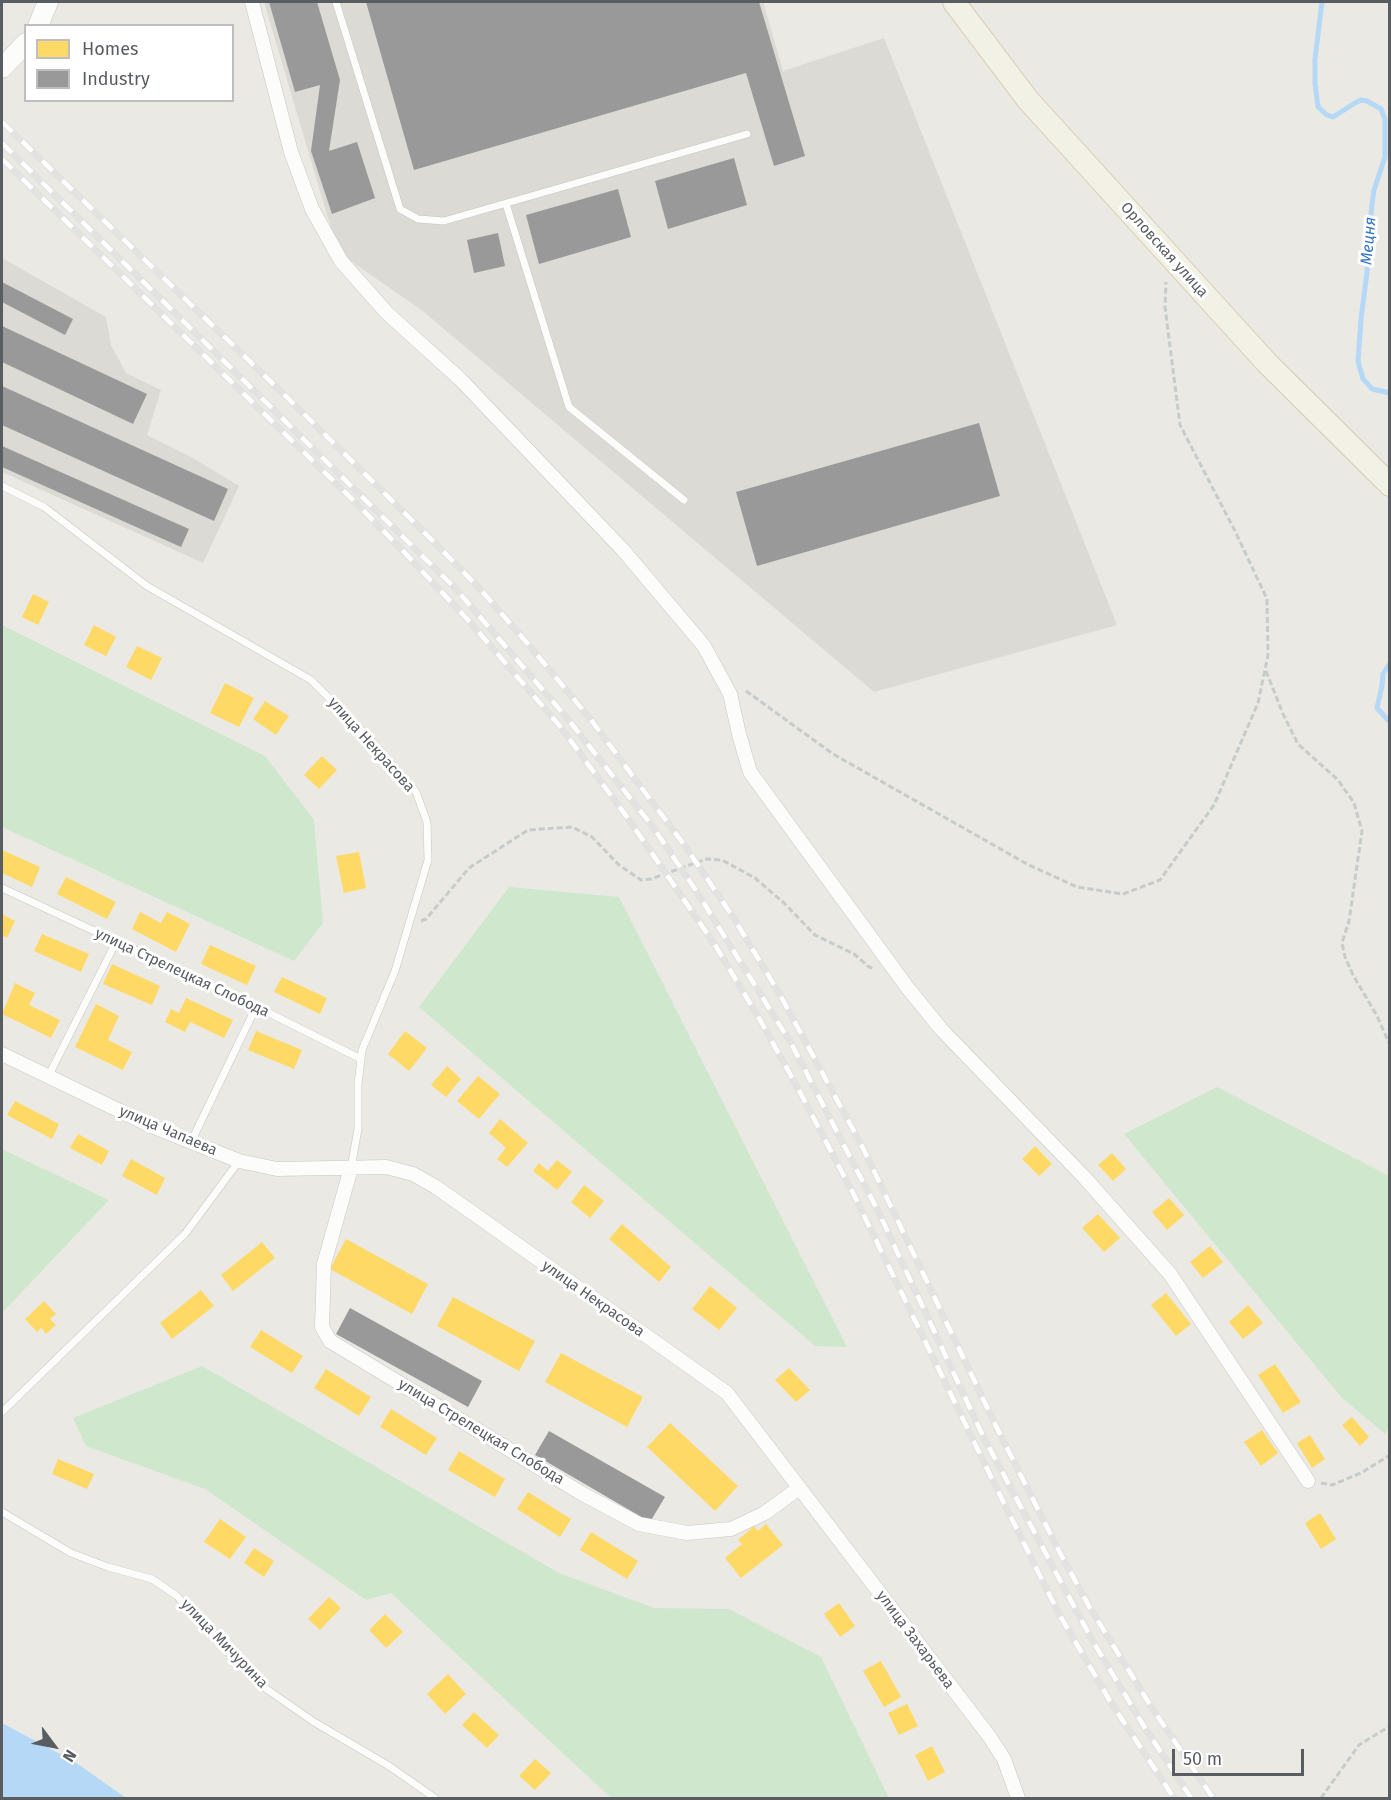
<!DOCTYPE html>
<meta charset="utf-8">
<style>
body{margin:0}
#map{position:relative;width:1391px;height:1800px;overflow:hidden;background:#eae9e3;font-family:"Fira Sans",sans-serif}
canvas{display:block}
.frame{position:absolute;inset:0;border:3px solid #595d62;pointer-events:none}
.legend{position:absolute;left:24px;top:24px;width:210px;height:78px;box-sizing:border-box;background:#fff;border:2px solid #bdbec0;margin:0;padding:8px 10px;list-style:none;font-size:18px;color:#595d62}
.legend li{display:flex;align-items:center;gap:12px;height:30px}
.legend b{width:30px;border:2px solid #bdbec0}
.north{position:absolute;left:24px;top:1716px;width:60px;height:60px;-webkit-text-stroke:4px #fff;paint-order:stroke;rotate:122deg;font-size:16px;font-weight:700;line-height:24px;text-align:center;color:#595d62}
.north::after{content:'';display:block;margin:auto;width:21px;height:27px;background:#595d62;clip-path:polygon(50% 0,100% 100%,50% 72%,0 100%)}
.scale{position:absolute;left:1172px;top:1749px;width:132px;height:27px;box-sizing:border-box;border:3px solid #595d62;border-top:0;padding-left:8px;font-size:18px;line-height:21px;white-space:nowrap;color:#595d62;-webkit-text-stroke:4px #fff;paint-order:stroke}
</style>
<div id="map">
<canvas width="1391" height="1800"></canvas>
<div class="frame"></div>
<ul class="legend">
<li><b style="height:16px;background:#ffd966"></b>Homes</li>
<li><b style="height:16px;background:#999"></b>Industry</li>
</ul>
<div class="north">N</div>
<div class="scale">50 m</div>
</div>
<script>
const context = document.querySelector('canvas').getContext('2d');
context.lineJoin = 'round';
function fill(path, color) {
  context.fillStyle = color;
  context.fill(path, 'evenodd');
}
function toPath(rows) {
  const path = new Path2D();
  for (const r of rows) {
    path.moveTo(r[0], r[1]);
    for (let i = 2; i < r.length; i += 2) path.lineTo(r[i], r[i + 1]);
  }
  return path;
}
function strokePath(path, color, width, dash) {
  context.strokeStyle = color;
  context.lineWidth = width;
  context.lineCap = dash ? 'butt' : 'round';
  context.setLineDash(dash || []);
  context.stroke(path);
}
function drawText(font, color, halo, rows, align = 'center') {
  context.font = font + ' "Fira Sans",sans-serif';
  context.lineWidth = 6;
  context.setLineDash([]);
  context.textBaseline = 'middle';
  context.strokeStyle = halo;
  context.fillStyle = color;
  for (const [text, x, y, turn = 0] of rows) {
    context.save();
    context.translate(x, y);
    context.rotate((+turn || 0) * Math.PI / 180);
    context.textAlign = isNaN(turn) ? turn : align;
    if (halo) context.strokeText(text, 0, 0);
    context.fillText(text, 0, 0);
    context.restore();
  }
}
fill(toPath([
 [264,2,763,2,783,71,884,38,1117,625,874,692,424,312,338,252],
 [2,258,106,317,111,345,126,373,161,390,147,435,193,458,239,486,203,563,2,472]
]), '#dbdad4');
fill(toPath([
 [2,625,265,756,314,820,323,923,294,961,2,827],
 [509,887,619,897,847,1347,815,1346,419,1007],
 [1217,1087,1389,1176,1390,1424,1385,1434,1342,1398,1124,1134],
 [2,1149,109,1200,2,1313],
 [202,1366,559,1573,654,1608,729,1609,821,1657,889,1798,611,1798,391,1593,366,1600,205,1489,86,1446,73,1418]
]), '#cfe8cd');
fill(toPath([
 [2,1723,75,1762,126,1798,2,1798]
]), '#b5d8f7');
fill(toPath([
 [33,594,49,602,38,625,22,617],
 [94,625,116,637,106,656,84,645],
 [137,646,162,658,151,680,126,667],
 [225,683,254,698,239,727,210,713],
 [265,701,289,716,276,735,253,719],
 [322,756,337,770,319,789,304,775],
 [2,850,40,867,32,887,2,873],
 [359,852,366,888,344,893,336,856],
 [66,877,116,902,107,919,57,894],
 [140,912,161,923,167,912,190,924,176,952,132,929],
 [2,914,15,921,7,938,2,935],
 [42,934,89,954,81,972,34,951],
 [210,945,256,966,247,985,201,964],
 [112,964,160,986,152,1005,103,984],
 [282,977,327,998,320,1014,274,992],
 [15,983,35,993,29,1005,60,1020,51,1038,2,1014],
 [186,998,233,1020,224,1038,190,1022,185,1032,165,1022,171,1009,179,1013],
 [96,1004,119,1016,108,1040,132,1052,123,1070,75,1047],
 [256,1031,302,1050,294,1069,248,1050],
 [405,1031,427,1048,409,1071,388,1054],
 [447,1066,461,1079,446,1097,431,1085],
 [478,1076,500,1094,479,1119,457,1101],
 [15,1101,59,1124,52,1139,7,1115],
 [500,1119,528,1143,507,1167,497,1159,506,1148,489,1133],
 [78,1134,109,1151,102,1165,70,1148],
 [1035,1146,1052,1164,1039,1176,1022,1159],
 [1112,1153,1126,1169,1113,1181,1098,1165],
 [131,1159,165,1178,157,1195,122,1176],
 [557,1160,572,1172,557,1190,533,1171,539,1163,548,1171],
 [584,1185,604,1201,590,1218,571,1202],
 [1169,1198,1184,1215,1167,1230,1152,1212],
 [1098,1214,1120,1238,1104,1252,1082,1228],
 [622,1224,671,1267,659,1282,609,1239],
 [346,1239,428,1284,412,1314,330,1269],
 [262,1242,275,1258,233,1291,221,1275],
 [1210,1246,1223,1262,1203,1278,1190,1262],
 [710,1286,737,1308,719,1330,692,1309],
 [201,1290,214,1306,172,1339,160,1323],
 [1166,1293,1191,1324,1176,1336,1151,1305],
 [453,1297,535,1341,519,1371,437,1326],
 [44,1301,56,1314,50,1319,56,1325,46,1334,41,1328,37,1332,25,1319],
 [1248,1305,1263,1323,1243,1339,1229,1322],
 [261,1330,303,1356,292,1373,250,1347],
 [561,1353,643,1397,627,1427,545,1382],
 [1275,1364,1301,1402,1283,1413,1258,1375],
 [789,1368,810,1390,796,1402,775,1380],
 [326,1369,371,1397,359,1416,314,1388],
 [391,1409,437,1438,426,1455,380,1427],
 [1352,1417,1369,1437,1360,1446,1342,1425],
 [670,1423,738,1486,715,1511,647,1447],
 [1262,1430,1278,1453,1261,1466,1244,1442],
 [1310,1435,1325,1459,1312,1468,1297,1443],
 [459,1451,505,1479,495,1497,448,1470],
 [58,1459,94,1474,87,1489,52,1474],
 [528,1492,571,1519,560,1537,517,1509],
 [1320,1513,1336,1539,1321,1549,1305,1523],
 [220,1519,246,1537,230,1559,204,1542],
 [766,1524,783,1545,741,1578,725,1558,742,1544,738,1540,754,1526,758,1531],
 [591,1532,638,1561,627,1579,580,1550],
 [254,1548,274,1561,264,1577,244,1563],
 [329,1597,341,1608,320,1630,308,1619],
 [839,1603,855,1626,840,1637,824,1614],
 [385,1614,403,1632,386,1648,369,1630],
 [881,1661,901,1697,884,1707,863,1671],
 [448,1674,466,1694,445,1714,427,1694],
 [907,1704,918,1726,899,1735,888,1713],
 [474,1712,499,1735,487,1748,462,1725],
 [932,1746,945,1772,928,1781,915,1755],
 [535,1759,551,1773,535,1790,519,1776]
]), '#ffd966');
fill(toPath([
 [269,2,317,2,340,80,329,151,357,142,375,198,332,214,311,151,320,85,295,92],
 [366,2,759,2,805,156,774,166,746,73,414,170],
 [734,158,747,205,668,229,655,181],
 [618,189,631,237,539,264,526,215],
 [498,233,505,266,474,273,467,240],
 [2,282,73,319,65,335,2,302],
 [2,326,147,394,133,424,2,362],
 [2,386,228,489,214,521,2,425],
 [979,423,1000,496,757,566,736,492],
 [2,446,189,529,181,547,2,467],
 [350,1308,482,1381,468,1407,336,1334],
 [549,1431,665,1497,650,1522,535,1455]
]), '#999');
strokePath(toPath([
 [1322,2,1315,59,1315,83,1318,107,1327,115,1333,117,1355,103,1361,100,1367,101,1381,109,1385,119,1385,157,1374,190,1372,204,1368,246,1367,272,1361,319,1358,361,1363,379,1368,384,1372,389,1390,393],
 [1390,663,1383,674,1382,686,1377,708,1390,722]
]), '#b5d8f7', 5);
const service = toPath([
 [336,2,400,209,418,219,444,221,747,134],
 [506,204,569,407,684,500],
 [2,486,44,507,147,586,311,680,370,739,416,792,427,822,428,860,395,971,362,1050,358,1084,358,1129,351,1168],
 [2,888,251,1004,361,1059],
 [48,1077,116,942],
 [191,1142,256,1007],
 [2,1412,185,1234,239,1161],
 [2,1512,71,1553,108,1567,152,1579,177,1596,255,1681,314,1722,389,1766,435,1798]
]);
const minor = toPath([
 [252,2,291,152,312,209,341,261,387,313,460,379,623,550,704,646,730,694,739,734,750,772,907,987,941,1029,1084,1177,1170,1274,1308,1481],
 [2,1054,149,1125,239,1161,277,1169,386,1167,413,1174,436,1187,727,1393,989,1736,1004,1759,1018,1798],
 [351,1168,324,1264,322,1327,330,1341,581,1493,639,1524,687,1533,731,1529,765,1513,799,1488]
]);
const secondary = toPath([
 [38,26,48,2],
 [2,68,26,43]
]);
const primary = toPath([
 [954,2,1028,100,1267,363,1390,485]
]);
strokePath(service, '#c6c6c4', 8);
strokePath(minor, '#c6c6c4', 15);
strokePath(secondary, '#c6c7c5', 21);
strokePath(primary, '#d5cbae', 24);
strokePath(toPath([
 [1266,671,1283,714,1298,744,1338,780,1354,803,1362,831,1349,921,1342,943,1345,957,1353,975,1377,1016,1390,1045],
 [746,691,833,754,1027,864,1077,887,1123,894,1160,880,1214,805,1258,703,1268,655,1267,599,1235,531,1180,425,1165,307,1166,282],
 [421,921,426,919,469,868,528,830,572,827,592,837,619,865,641,880,651,879,706,859,722,860,755,878,784,903,815,935,854,954,869,967,875,969],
 [1321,1483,1332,1485,1361,1473,1390,1455],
 [1321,1798,1359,1745,1390,1726]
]), '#c6ccc9', 3, [6, 3]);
strokePath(service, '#fcfcfb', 7);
strokePath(minor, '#fcfcfb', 14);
strokePath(secondary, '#fcfcfb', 20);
strokePath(primary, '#f2f1e6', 22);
const rail = toPath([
 [2,122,297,407,435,543,481,590,528,644,588,716,685,846,733,917,779,993,862,1146,997,1428,1059,1551,1090,1608,1152,1708,1213,1798],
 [2,143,456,589,567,718,653,827,695,889,792,1045,879,1213,984,1438,1091,1638,1145,1728,1191,1798],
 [2,159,353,500,404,552,469,621,559,725,627,817,715,945,759,1018,801,1094,854,1195,996,1487,1059,1614,1110,1701,1174,1798]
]);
strokePath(rail, '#e2e2e1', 7);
strokePath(rail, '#fff', 4.5, [14]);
drawText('15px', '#595d62', '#fff', [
 ["Орловская улица",1164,250,48],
 ["улица Некрасова",371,745,48],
 ["улица Стрелецкая Слобода",182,973,25],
 ["улица Чапаева",168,1131,23],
 ["улица Некрасова",593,1299,35],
 ["улица Стрелецкая Слобода",481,1432,31],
 ["улица Захарьева",915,1640,53],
 ["улица Мичурина",224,1644,46]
]);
drawText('italic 16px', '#3575c3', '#fff', [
 ["Мецня",1369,241,-85]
]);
</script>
